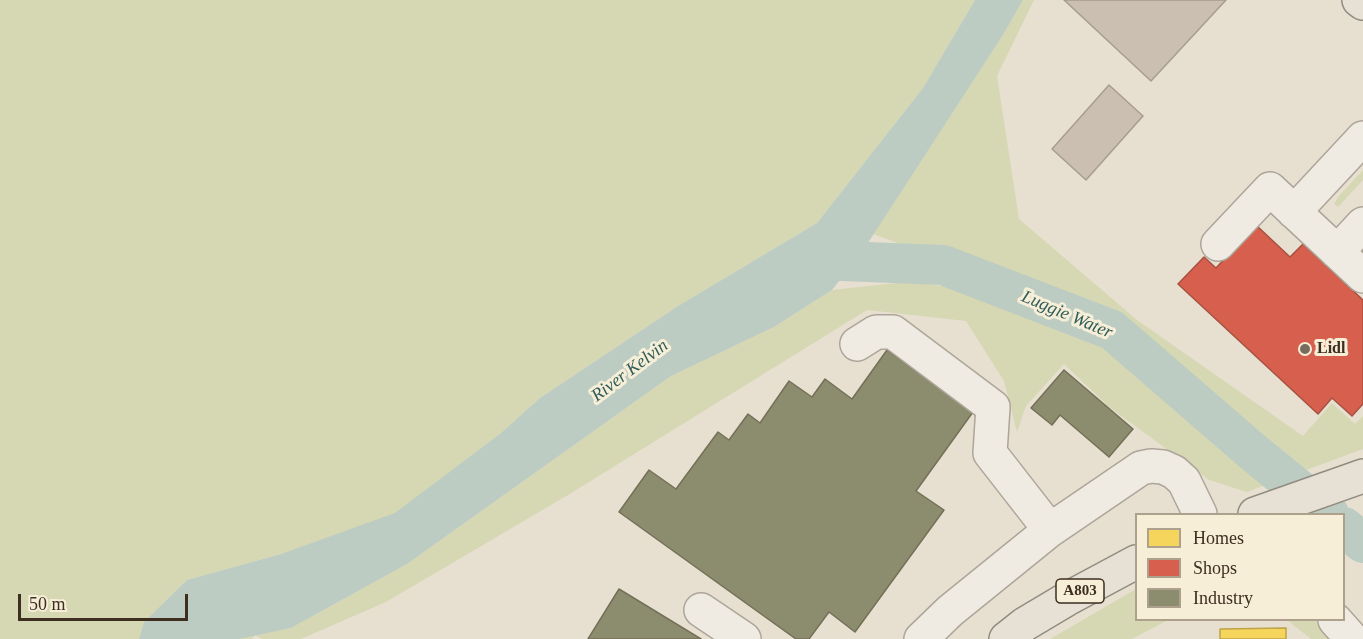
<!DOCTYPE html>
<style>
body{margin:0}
#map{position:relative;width:1363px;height:639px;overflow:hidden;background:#e7e0d1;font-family:"Times New Roman",serif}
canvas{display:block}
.legend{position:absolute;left:1135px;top:513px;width:210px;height:108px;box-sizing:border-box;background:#f7eed8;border:2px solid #ada18e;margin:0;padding:8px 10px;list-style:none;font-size:18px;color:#3d2e20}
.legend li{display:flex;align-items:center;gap:12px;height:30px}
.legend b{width:30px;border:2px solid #ada18e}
.scale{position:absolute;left:18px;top:594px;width:170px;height:27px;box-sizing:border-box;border:3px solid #3d2e20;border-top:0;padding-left:8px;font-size:18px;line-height:21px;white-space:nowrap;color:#3d2e20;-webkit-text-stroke:4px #f7eed8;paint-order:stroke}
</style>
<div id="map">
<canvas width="1363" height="639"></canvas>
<ul class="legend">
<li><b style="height:16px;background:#f6d55c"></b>Homes</li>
<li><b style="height:16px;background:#d6604d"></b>Shops</li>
<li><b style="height:16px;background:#8c8c6e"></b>Industry</li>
</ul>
<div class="scale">50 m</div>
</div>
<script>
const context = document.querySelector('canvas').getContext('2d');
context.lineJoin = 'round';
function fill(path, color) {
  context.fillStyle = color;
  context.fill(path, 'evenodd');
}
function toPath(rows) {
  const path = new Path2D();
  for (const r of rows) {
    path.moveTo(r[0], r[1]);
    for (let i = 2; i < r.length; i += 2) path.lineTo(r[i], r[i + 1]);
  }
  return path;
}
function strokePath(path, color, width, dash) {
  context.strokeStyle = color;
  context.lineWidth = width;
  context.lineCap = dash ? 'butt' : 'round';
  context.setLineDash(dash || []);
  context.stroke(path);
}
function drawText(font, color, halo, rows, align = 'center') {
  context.font = font + ' "Times New Roman",serif';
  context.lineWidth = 6;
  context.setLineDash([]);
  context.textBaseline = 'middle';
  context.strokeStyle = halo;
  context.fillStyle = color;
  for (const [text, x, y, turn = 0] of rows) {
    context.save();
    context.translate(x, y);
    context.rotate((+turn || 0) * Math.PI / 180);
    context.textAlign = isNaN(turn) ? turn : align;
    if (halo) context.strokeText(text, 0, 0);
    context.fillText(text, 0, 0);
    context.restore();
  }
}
fill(toPath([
 [0,0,975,0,923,88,817,223,678,306,540,398,501,433,395,514,281,554,187,580,144,622,139,639,0,639],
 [1023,0,1034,0,997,76,1019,219,1137,320,1303,436,1332,403,1355,424,1363,416,1363,449,1247,492,1209,480,1109,407,1064,364,1026,406,1017,432,1004,381,966,321,867,310,568,495,386,602,301,639,262,639,255,635,252,639,239,639,242,638,291,628,407,564,671,376,774,327,832,290,915,281,983,294,987,265,900,244,873,234,1003,35],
 [1363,170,1363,180,1338,207,1334,204,1338,197],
 [1136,589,1136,620,1168,620,1132,639,1050,639],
 [1287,620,1324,620,1339,639,1311,639]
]), '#d6d7b3');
fill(toPath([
 [975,0,1023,0,1003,35,864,249,832,290,774,327,671,376,407,564,291,628,239,639,139,639,144,622,187,580,281,554,395,513,501,433,540,398,678,306,817,223,923,88]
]), '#bcccc2');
const homes = toPath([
 [1286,628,1286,639,1220,639,1220,629,1286,628]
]);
fill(homes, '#f6d55c');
strokePath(homes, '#bea34a', 1.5);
const shops = toPath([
 [1256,225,1290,257,1303,244,1363,300,1363,404,1352,416,1332,398,1318,414,1178,284,1204,257,1216,268,1256,225]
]);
fill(shops, '#d6604d');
strokePath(shops, '#a85140', 1.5);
const industry = toPath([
 [887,350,973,412,916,491,944,510,855,632,829,612,809,639,796,639,619,512,649,470,676,489,718,432,729,440,748,414,760,423,789,381,812,397,825,379,852,399,887,350],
 [1064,370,1133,429,1109,457,1060,415,1052,425,1031,408,1064,370],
 [619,589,701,639,588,639,619,589]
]);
fill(industry, '#8c8c6e');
strokePath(industry, '#747057', 1.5);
strokePath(toPath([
 [817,260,943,265,1112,330,1253,452,1329,514],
 [1344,527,1363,543]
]), '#bcccc2', 40);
const building = toPath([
 [1064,0,1226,0,1151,81,1064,0],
 [1109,85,1143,116,1086,180,1052,149,1109,85]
]);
fill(building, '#cbbfb2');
strokePath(building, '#a89c90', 1.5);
const minor = toPath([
 [1294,212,1363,138],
 [1218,244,1270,189,1363,276],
 [1337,252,1363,224],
 [857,344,876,332,893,332,993,407,990,453,1050,530],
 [701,610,744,639],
 [1335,620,1352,639],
 [921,639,950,611,1050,530,1141,468,1151,466,1163,467,1174,472,1184,481,1200,514]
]);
const major = toPath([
 [1359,0,1363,3],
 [1255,514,1363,476],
 [1006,639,1025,624,1067,599,1136,562]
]);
strokePath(minor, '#ada599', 36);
strokePath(major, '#928b80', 36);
strokePath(minor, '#efebe3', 33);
strokePath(major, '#e6e1d4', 33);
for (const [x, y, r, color] of [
 [1305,349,6,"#786c5e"]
]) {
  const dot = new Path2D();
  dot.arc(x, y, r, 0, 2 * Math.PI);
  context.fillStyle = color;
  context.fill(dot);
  strokePath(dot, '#f7eed8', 2);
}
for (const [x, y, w] of [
 [1080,591,48]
]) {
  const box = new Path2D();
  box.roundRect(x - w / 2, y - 12, w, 24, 4.5);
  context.fillStyle = '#f7eed8';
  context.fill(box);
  strokePath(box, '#3d2e20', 1.5);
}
drawText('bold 15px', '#3d2e20', null, [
 ["A803",1080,591]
]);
drawText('bold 16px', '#3d2e20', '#f7eed8', [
 ["Lidl",1317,349]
], 'left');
drawText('italic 18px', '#2f5d5a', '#f7eed8', [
 ["Luggie Water",1067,315,23],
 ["River Kelvin",630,371,-37]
]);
</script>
